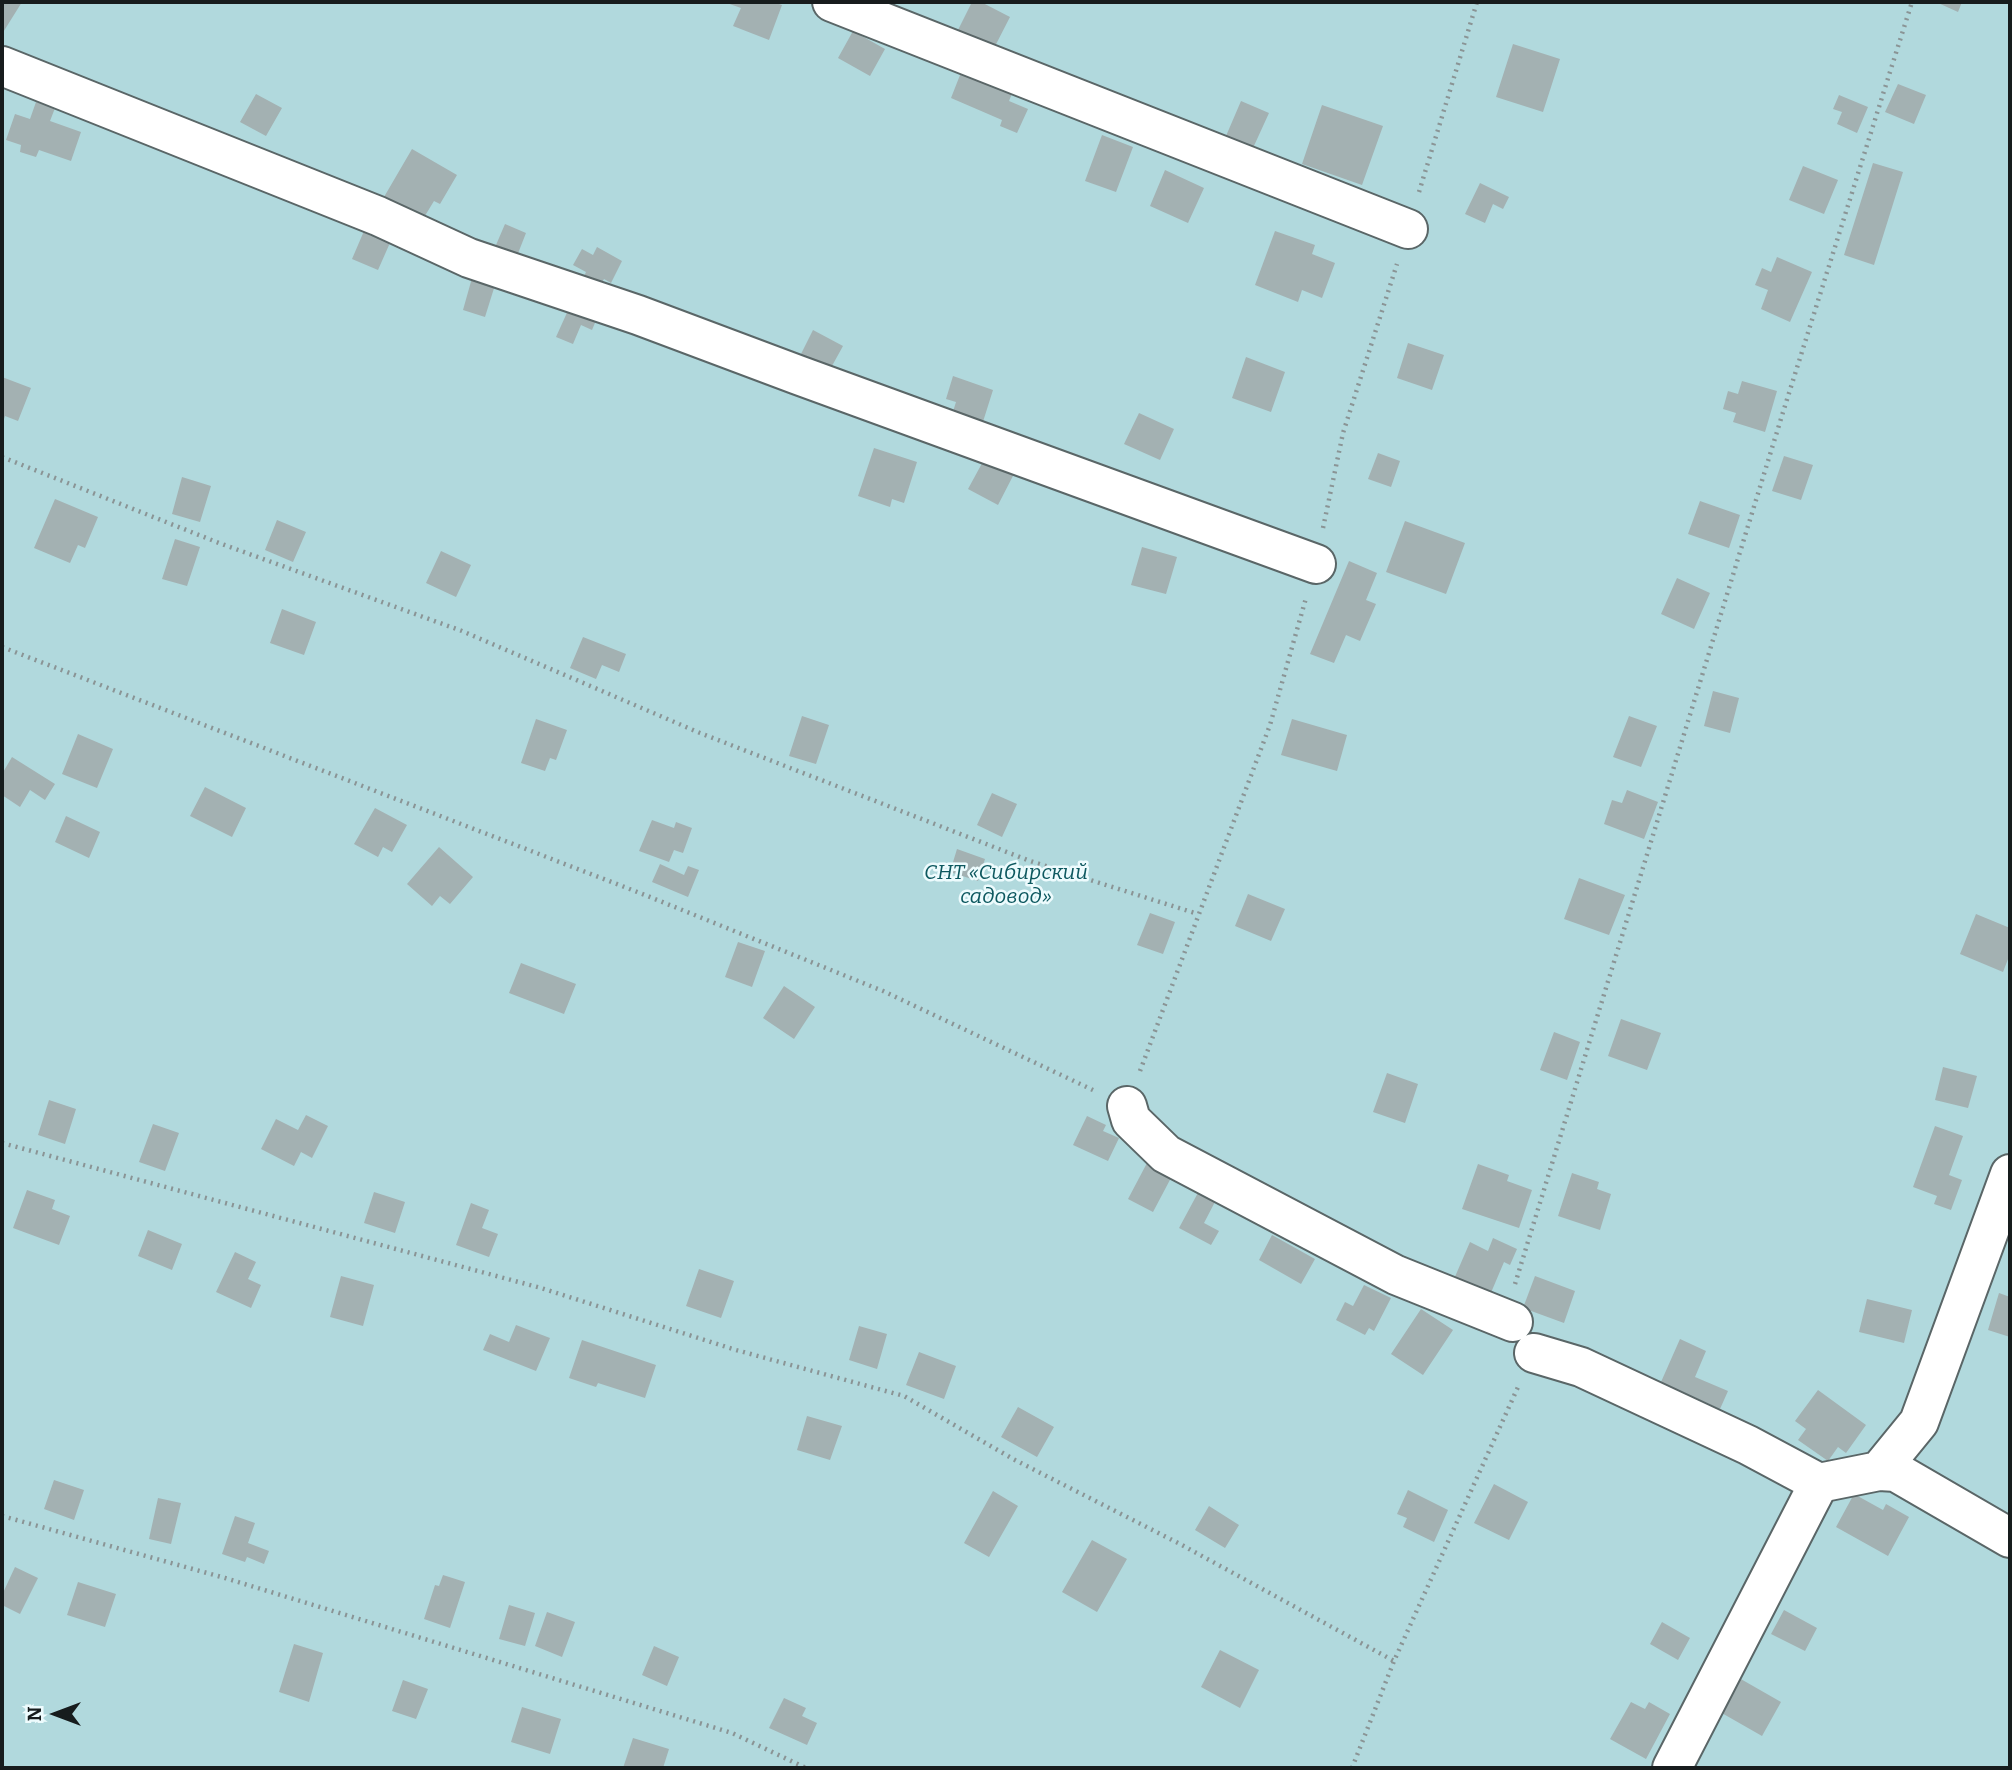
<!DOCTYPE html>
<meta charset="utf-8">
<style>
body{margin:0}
#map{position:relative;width:2012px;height:1770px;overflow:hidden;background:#e0eeef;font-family:Bitter,serif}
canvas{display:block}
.frame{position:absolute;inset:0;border:4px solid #171c1d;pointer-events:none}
.north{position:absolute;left:21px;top:1679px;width:70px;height:70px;-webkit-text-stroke:5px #edfbfd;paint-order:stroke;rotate:270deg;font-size:19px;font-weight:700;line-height:28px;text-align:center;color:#171c1d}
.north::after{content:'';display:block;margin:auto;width:24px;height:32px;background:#171c1d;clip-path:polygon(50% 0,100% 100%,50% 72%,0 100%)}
</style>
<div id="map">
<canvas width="2012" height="1770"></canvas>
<div class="frame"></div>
<div class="north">N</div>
</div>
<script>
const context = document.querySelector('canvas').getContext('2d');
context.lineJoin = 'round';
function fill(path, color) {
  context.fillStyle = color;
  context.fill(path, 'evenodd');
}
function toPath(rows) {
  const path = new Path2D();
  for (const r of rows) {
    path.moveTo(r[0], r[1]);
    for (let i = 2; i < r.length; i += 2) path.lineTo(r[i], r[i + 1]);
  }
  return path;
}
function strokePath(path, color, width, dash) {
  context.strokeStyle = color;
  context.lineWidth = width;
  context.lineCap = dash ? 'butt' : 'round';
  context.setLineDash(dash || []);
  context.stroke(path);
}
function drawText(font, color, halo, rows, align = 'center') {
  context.font = font + ' Bitter,serif';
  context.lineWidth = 5;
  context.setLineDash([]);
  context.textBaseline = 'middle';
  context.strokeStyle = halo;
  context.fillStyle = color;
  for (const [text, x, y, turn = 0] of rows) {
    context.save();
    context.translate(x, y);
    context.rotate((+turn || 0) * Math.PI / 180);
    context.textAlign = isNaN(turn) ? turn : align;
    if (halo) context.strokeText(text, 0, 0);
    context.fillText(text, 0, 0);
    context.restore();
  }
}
fill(toPath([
 [2,2,2010,2,2010,1768,2,1768]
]), '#b1d9dd');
fill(toPath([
 [2,2,22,2,2,34],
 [724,2,773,2,782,5,769,40,733,26,741,8],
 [972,2,981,2,1010,17,991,54,955,36],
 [1936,2,1962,2,1958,12],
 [853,31,885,49,870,76,838,58],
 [1513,44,1560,59,1543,112,1496,97],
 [962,70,1013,91,1009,101,1028,109,1017,133,1000,126,1002,120,951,98],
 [1898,84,1926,95,1914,124,1885,112],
 [256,94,282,108,266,136,240,122],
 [1839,95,1868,107,1857,133,1837,124,1842,112,1833,109],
 [1241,101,1269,113,1253,148,1226,136],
 [36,102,55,108,50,121,81,132,71,161,39,150,36,157,20,152,21,145,6,140,15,114,30,119],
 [1322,105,1383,126,1362,185,1302,164],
 [1102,135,1133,147,1116,192,1085,181],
 [412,149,457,175,440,204,434,201,423,219,384,197],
 [1873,163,1903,172,1874,265,1844,255],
 [1803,166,1838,180,1824,214,1789,200],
 [1165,170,1204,188,1188,223,1150,206],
 [1480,183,1509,197,1503,209,1493,204,1485,223,1465,214],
 [367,224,393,236,378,270,352,259],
 [505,224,526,233,515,261,493,252],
 [1275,231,1315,245,1312,254,1335,263,1322,298,1302,290,1298,302,1255,285],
 [597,247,622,261,611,283,604,279,596,293,580,285,586,272,573,265,582,249,593,255],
 [1777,257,1812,272,1790,322,1761,309,1768,290,1755,285,1762,268,1771,272],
 [472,278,495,285,485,317,463,310],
 [570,306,597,318,592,330,581,325,573,344,556,337],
 [813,330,843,346,827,375,798,360],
 [1408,343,1444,355,1432,390,1397,378],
 [1246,357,1285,372,1271,412,1232,398],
 [953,376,993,390,981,428,951,418,956,402,946,399],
 [2,377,31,388,18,421,5,416,2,425],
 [1742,381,1777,391,1765,432,1733,422,1736,413,1723,409,1728,391,1738,394],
 [1139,413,1174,429,1160,460,1124,444],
 [874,448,917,462,904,503,892,499,890,507,858,496],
 [1378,453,1400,461,1391,487,1368,479],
 [986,456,1015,472,998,505,968,489],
 [1784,456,1813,465,1801,500,1772,491],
 [182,477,211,486,200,522,172,514],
 [55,499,98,517,85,548,78,545,70,563,34,548],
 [1700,501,1740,515,1729,548,1688,534],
 [277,520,306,532,293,562,265,550],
 [1405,521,1465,543,1446,594,1386,572],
 [175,539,200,547,187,586,162,579],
 [1142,547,1177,557,1166,594,1131,585],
 [441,551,471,565,456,597,426,583],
 [1349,561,1377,573,1366,600,1376,604,1360,641,1346,635,1334,663,1310,654],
 [1677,578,1710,593,1694,629,1661,614],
 [282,609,316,622,304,655,270,643],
 [583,637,626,654,619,672,602,665,596,679,570,668],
 [1713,691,1739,698,1730,733,1704,726],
 [802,716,829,725,816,764,789,756],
 [1629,716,1657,726,1641,767,1613,757],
 [536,719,567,730,556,760,550,758,545,771,521,763],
 [1292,719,1347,735,1337,771,1281,755],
 [78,734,113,749,97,788,62,774],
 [12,757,55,784,45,800,30,790,20,807,2,795,2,774],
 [205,787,246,808,232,837,190,816],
 [1627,790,1658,802,1644,839,1604,824,1612,800,1622,803],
 [992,793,1017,804,1002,837,977,825],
 [375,808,407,825,392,852,383,847,378,857,354,844],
 [66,816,100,832,89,858,55,842],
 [652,820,674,828,676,822,692,828,683,853,674,850,669,862,639,851],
 [439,847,473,877,450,904,440,896,432,906,407,884],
 [957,849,985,859,978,881,950,872],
 [660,864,684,875,688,866,699,870,688,897,652,882],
 [1579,878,1625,895,1609,935,1564,919],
 [1248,894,1285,909,1271,941,1235,926],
 [1150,913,1175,922,1163,954,1137,945],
 [1976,914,2010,928,2010,954,2003,972,1960,954],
 [738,942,765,951,752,987,725,977],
 [521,963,576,984,564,1014,509,993],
 [784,986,815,1007,794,1039,763,1018],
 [1621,1019,1661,1033,1647,1070,1608,1056],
 [1554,1032,1580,1042,1567,1080,1540,1070],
 [1943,1067,1977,1076,1968,1108,1935,1100],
 [1387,1073,1418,1084,1405,1123,1373,1112],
 [49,1100,76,1109,65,1144,38,1135],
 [306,1115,328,1126,312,1158,301,1152,294,1166,261,1149,276,1119,298,1130],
 [1087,1116,1106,1125,1103,1131,1119,1138,1108,1161,1073,1145],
 [153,1124,179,1133,165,1171,139,1162],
 [1935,1126,1963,1136,1949,1175,1962,1180,1951,1210,1934,1204,1937,1196,1913,1187],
 [1147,1163,1172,1176,1153,1212,1128,1199],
 [1478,1164,1509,1175,1507,1181,1532,1190,1519,1228,1462,1209],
 [1572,1173,1599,1182,1597,1189,1611,1194,1600,1230,1558,1216],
 [1200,1189,1217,1198,1204,1223,1219,1231,1211,1245,1179,1228],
 [27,1190,55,1200,52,1209,70,1216,59,1245,13,1228],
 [374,1192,405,1202,395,1233,364,1223],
 [471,1203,489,1210,482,1228,498,1234,489,1257,456,1245],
 [148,1230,182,1244,172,1270,138,1256],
 [1272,1235,1315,1259,1301,1284,1259,1260],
 [1493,1238,1517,1249,1510,1265,1504,1262,1490,1295,1454,1279,1470,1242,1488,1251],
 [235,1252,256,1262,248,1279,261,1285,251,1308,216,1292],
 [699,1269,734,1281,721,1318,686,1306],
 [341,1276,374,1285,363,1326,330,1317],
 [1535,1276,1575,1291,1564,1323,1523,1308],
 [1364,1285,1391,1298,1374,1331,1369,1328,1365,1335,1336,1320,1345,1302,1353,1306],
 [1999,1293,2010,1297,2010,1337,1988,1330],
 [1867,1299,1912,1310,1904,1343,1859,1332],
 [1421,1309,1453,1330,1423,1375,1391,1354],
 [516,1325,550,1338,536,1371,483,1350,490,1334,509,1342],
 [859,1326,887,1334,877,1369,849,1360],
 [1680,1339,1706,1351,1695,1377,1728,1391,1720,1409,1661,1382],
 [582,1340,656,1365,645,1398,598,1383,596,1387,569,1378],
 [919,1352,956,1366,944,1399,906,1385],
 [1818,1390,1866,1425,1846,1453,1838,1447,1828,1461,1798,1440,1806,1429,1795,1421],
 [1018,1407,1054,1427,1037,1457,1001,1437],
 [807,1416,842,1426,830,1460,797,1450],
 [54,1480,84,1490,74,1520,44,1509],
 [1494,1484,1528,1502,1509,1540,1474,1523],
 [1408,1490,1448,1510,1434,1542,1403,1527,1407,1518,1397,1514],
 [993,1491,1018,1506,989,1557,964,1543],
 [1854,1494,1883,1510,1886,1504,1909,1517,1888,1556,1836,1527],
 [158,1498,181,1503,171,1544,149,1539],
 [1209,1506,1239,1525,1225,1548,1195,1530],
 [235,1516,255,1523,248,1543,269,1551,264,1564,247,1557,245,1562,222,1554],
 [1092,1540,1127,1559,1097,1612,1062,1592],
 [15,1567,38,1578,20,1614,2,1605,2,1595],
 [443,1575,465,1582,450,1628,424,1619,435,1585,439,1586],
 [78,1582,116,1594,105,1627,67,1615],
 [509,1605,535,1613,525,1646,499,1639],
 [1784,1610,1817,1628,1805,1651,1771,1634],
 [547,1612,575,1622,562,1657,535,1646],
 [1662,1622,1690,1638,1678,1660,1650,1644],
 [294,1644,323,1653,309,1702,279,1692],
 [654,1646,679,1657,667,1686,642,1675],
 [1220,1650,1259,1670,1240,1708,1201,1687],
 [1739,1678,1781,1702,1762,1736,1720,1712],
 [403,1680,428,1689,416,1719,392,1711],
 [784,1698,806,1708,802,1716,817,1723,807,1745,769,1728],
 [1631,1702,1645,1709,1649,1702,1670,1714,1646,1759,1610,1739],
 [522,1707,561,1719,550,1754,511,1742],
 [633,1738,669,1749,663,1768,623,1768]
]), '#a3b1b2');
const minor = toPath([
 [832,2,1408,229],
 [2,66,378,216,469,258,638,315,798,375,1316,564],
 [1127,1106,1131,1120,1166,1154,1396,1275,1513,1322],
 [1534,1353,1581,1367,1748,1445,1819,1483,1879,1471,1896,1472,2010,1538],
 [1879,1471,1919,1422,2010,1174],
 [1672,1768,1819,1483]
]);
strokePath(minor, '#5a6667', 42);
strokePath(toPath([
 [1419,192,1477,2],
 [2,457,219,543,462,631,700,733,1030,861,1198,914],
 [1323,528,1343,433,1397,264],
 [2,647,640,893,883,991,1093,1090],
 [1140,1071,1270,725,1306,598],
 [2,1143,541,1288,736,1350,904,1396,1013,1459,1180,1544,1394,1661],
 [1515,1284,1784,409,1912,2],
 [2,1516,225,1578,732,1733,806,1768],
 [1352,1768,1394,1661,1518,1387]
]), '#8a9495', 4.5, [2, 5]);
strokePath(minor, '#fff', 38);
drawText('italic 21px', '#0d585f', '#edfbfd', [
 ["СНТ «Сибирский",1006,873],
 ["садовод»",1006,897]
]);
</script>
